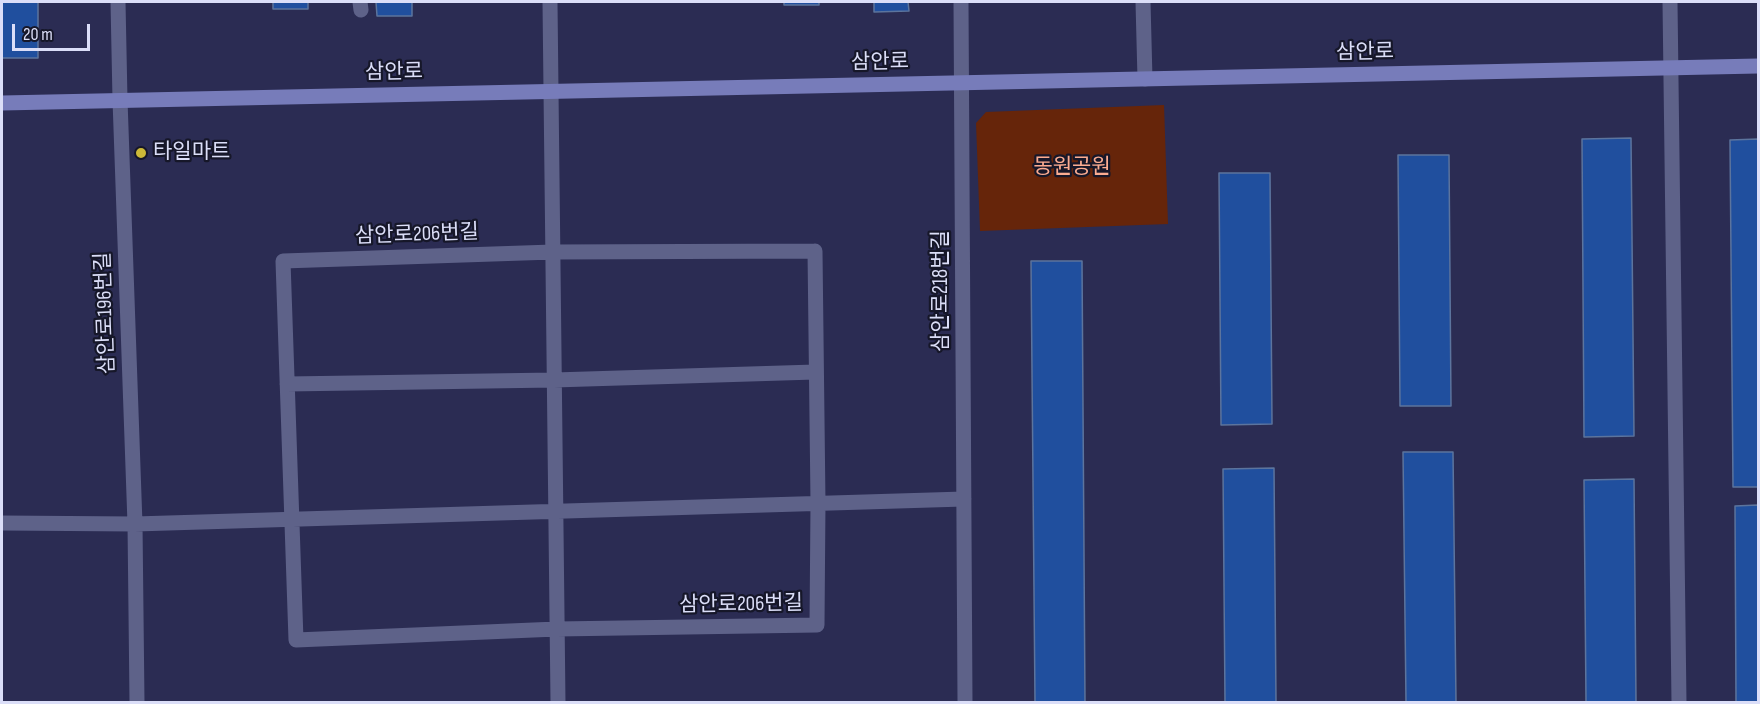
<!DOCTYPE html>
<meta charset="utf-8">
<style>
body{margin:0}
#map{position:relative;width:1760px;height:704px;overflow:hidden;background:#2b2c53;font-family:"Sofia Sans Condensed",sans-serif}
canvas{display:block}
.frame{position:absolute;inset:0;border:3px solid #dbdef8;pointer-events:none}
.scale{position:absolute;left:12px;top:24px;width:78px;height:27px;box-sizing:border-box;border:3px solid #dbdef8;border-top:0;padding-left:8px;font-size:18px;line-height:21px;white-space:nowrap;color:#dbdef8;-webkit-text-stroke:4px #161729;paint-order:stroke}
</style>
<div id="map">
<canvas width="1760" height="704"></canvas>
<div class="frame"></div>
<div class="scale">20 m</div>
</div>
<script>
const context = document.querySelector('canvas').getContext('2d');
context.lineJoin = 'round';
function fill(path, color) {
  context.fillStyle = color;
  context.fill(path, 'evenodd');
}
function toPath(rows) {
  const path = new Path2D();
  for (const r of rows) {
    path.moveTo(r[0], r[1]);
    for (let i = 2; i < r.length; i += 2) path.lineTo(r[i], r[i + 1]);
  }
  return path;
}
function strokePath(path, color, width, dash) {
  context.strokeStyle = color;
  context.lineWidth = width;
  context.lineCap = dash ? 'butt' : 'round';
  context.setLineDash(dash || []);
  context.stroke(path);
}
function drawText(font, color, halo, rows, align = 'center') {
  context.font = font + ' "Sofia Sans Condensed","Noto Sans KR",sans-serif';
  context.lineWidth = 4.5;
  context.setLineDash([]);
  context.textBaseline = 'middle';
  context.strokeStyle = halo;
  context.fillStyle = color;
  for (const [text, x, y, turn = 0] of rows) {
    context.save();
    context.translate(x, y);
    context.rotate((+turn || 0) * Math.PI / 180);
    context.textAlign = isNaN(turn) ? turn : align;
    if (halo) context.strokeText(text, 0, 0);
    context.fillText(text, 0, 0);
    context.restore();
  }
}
fill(toPath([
 [1164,105,1168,224,980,231,976,123,986,112]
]), '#66250a');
const building = toPath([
 [2,2,38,2,38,58,2,58,2,2],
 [273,2,308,2,308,9,273,9,273,2],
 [376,2,412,2,412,16,377,16,376,2],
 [784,2,819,2,819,5,784,5,784,2],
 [874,2,908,2,909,11,874,12,874,2],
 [1631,138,1634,436,1584,437,1582,139,1631,138],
 [1758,139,1758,487,1733,487,1730,140,1758,139],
 [1398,155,1449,155,1451,406,1400,406,1398,155],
 [1219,173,1270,173,1272,424,1221,425,1219,173],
 [1031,261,1082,261,1085,702,1035,702,1031,261],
 [1403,452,1453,452,1456,702,1406,702,1403,452],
 [1274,468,1276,702,1225,702,1223,469,1274,468],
 [1634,479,1636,702,1586,702,1584,480,1634,479],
 [1758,505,1758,702,1736,702,1735,506,1758,505]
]);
fill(building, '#204f9e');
strokePath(building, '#5c749d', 1.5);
strokePath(toPath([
 [360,2,361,10],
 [550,2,551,91]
]), '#5e6289', 15);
strokePath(toPath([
 [118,2,120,100,135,524,137,702],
 [961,2,965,702],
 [1143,2,1145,79],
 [1670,2,1679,702],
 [551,91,558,702],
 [815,251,818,503,817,625,557,629,296,640,283,261,553,252,815,251],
 [287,384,554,380,815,372],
 [2,523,135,524,964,499]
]), '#5e6289', 15);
strokePath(toPath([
 [2,103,1758,66]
]), '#777cba', 15);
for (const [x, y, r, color] of [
 [141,153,6,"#cdb938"]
]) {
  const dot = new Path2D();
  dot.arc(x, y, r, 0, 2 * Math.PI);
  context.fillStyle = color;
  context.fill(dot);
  strokePath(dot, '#161729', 2);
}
drawText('21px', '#dbdef8', '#161729', [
 ["삼안로",1365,53,-1],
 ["삼안로",880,63,-1],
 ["삼안로",394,73,-1],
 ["삼안로206번길",417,235,-2],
 ["삼안로218번길",942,291,-90],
 ["삼안로196번길",106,313,-92],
 ["삼안로206번길",741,605,-1]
]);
drawText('21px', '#dbdef8', '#161729', [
 ["타일마트",153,153]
], 'left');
drawText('21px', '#fbac91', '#161729', [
 ["동원공원",1072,168]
]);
</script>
